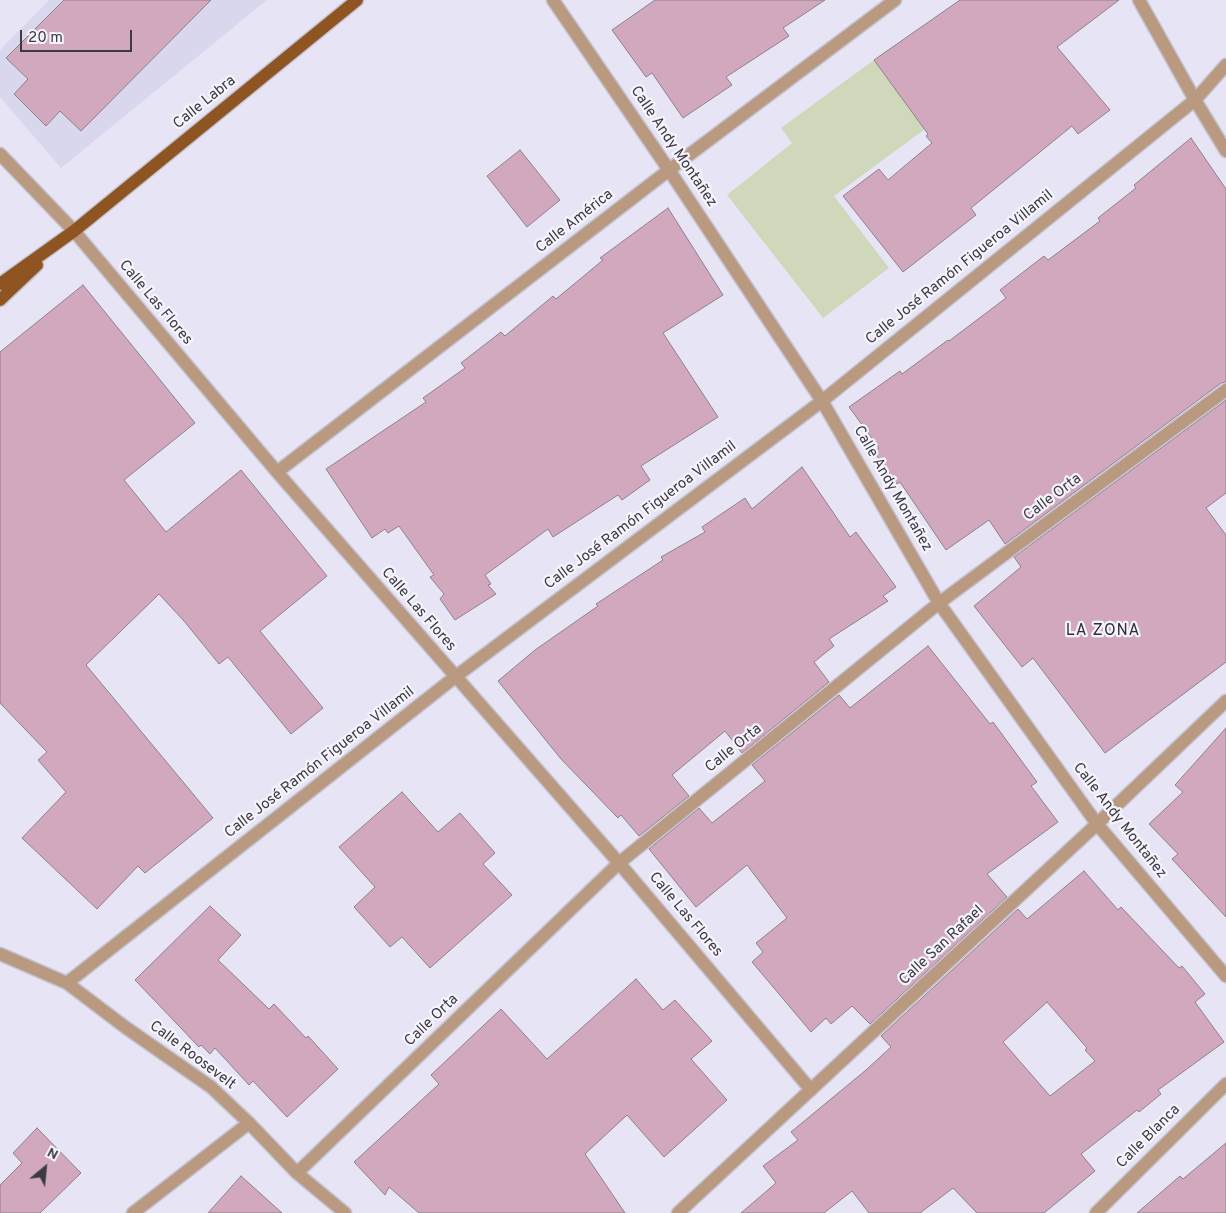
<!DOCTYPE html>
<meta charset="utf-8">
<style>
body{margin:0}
#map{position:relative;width:1226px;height:1213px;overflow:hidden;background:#e7e5f5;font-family:Overpass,sans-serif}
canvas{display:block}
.north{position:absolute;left:20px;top:1143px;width:50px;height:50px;-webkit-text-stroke:4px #f5f4fd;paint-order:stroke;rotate:28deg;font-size:14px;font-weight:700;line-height:20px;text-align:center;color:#3c3b41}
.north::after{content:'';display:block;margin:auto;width:18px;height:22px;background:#3c3b41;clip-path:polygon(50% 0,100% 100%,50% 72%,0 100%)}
.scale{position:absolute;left:20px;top:30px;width:112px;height:22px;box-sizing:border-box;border:2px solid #3c3b41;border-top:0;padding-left:6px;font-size:15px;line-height:18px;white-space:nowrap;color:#3c3b41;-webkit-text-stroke:4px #f5f4fd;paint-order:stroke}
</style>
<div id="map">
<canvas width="1226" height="1213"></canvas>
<div class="north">N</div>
<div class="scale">20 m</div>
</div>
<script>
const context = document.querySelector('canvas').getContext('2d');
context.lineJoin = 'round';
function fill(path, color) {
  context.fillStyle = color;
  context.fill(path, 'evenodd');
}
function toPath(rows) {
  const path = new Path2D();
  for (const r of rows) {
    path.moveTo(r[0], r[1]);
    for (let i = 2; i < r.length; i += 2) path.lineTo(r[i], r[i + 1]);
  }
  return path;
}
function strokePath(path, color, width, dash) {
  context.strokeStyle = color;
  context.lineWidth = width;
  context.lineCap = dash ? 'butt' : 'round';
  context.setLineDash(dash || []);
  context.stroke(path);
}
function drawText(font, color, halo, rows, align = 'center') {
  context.font = font + ' Overpass,sans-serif';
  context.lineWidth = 4.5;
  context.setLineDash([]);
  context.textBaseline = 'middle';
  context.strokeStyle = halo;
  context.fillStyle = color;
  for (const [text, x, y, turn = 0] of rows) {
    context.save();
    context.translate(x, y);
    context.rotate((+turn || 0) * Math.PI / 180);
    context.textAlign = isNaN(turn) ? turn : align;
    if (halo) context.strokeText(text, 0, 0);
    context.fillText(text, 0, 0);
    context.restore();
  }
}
fill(toPath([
 [49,0,267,0,61,168,0,97,0,50]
]), '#d9d7ed');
fill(toPath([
 [874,60,925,129,834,196,889,268,823,318,727,195,792,143,781,128]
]), '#cfd8ba');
const building = toPath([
 [64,0,211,0,81,131,60,111,46,126,14,94,28,79,6,58,64,0],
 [655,0,825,0,783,28,789,36,726,77,732,85,683,118,652,73,646,77,612,30,655,0],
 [960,0,1119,0,1057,47,1110,110,1078,134,1072,126,971,208,976,215,903,272,843,196,879,169,888,180,932,143,926,136,928,134,874,60,960,0],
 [1191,138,1226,189,1226,382,1221,383,1005,544,989,520,946,550,900,482,897,484,874,452,879,448,849,407,900,371,902,374,948,340,949,341,1006,298,1000,290,1044,256,1048,260,1100,221,1098,218,1136,188,1134,185,1191,138],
 [520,150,560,200,527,227,487,176,520,150],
 [668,208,723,295,663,333,718,417,641,466,650,480,622,500,618,495,553,537,548,529,485,575,491,584,488,585,496,594,455,620,440,599,444,594,430,577,434,575,399,526,388,533,385,529,372,538,326,469,426,402,423,398,465,368,461,363,501,332,505,336,553,296,556,299,603,260,600,258,668,208],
 [83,285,195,423,124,480,166,532,241,470,327,576,260,631,323,708,291,734,228,657,219,664,184,621,159,594,86,665,213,818,145,873,138,866,97,909,22,838,66,792,38,760,47,752,0,703,0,352,83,285],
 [1226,400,1226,493,1206,508,1226,535,1226,662,1105,753,1033,658,1022,667,974,606,1021,567,1014,557,1226,400],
 [802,467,850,537,856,532,896,587,883,596,888,601,829,639,834,646,814,662,829,682,742,753,725,731,672,775,689,796,639,836,621,815,618,818,561,759,498,681,535,650,598,606,596,604,663,560,661,557,705,532,702,527,745,498,752,509,802,467],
 [928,646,990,724,993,722,1037,782,1031,786,1058,822,987,874,1007,897,870,1024,852,1006,831,1024,826,1018,811,1032,752,962,763,952,756,943,787,918,747,865,696,907,649,849,699,808,712,823,765,781,752,765,839,695,850,708,928,646],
 [1226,728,1226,917,1172,859,1178,854,1149,824,1183,792,1175,785,1226,728],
 [402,792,438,832,460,813,495,853,483,864,512,895,430,968,402,937,390,947,354,907,375,887,339,847,402,792],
 [1084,871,1118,910,1121,907,1179,968,1182,966,1205,994,1195,1002,1224,1042,1158,1090,1161,1094,1139,1112,1137,1110,1081,1154,1095,1171,1044,1213,977,1213,953,1188,920,1213,869,1213,852,1191,824,1213,741,1213,776,1183,763,1166,798,1140,791,1132,866,1070,891,1047,881,1036,1018,909,1027,919,1084,871],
 [1047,1002,1087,1048,1085,1050,1095,1061,1050,1096,1003,1042,1047,1002],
 [210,906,241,935,218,960,269,1009,274,1004,306,1038,308,1036,338,1069,287,1117,253,1081,249,1085,215,1048,210,1054,201,1045,199,1047,135,980,210,906],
 [636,979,663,1010,675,1000,712,1041,691,1059,727,1100,664,1157,627,1115,585,1154,625,1213,419,1213,389,1187,385,1195,354,1162,439,1084,431,1075,501,1009,547,1059,636,979],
 [37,1128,81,1173,40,1213,0,1213,0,1185,22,1163,13,1153,37,1128],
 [1226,1143,1226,1213,1137,1213,1180,1176,1183,1179,1226,1143],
 [241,1176,282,1213,208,1213,241,1176]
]);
fill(building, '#d2a8be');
strokePath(building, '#8f8088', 1);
const lane = toPath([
 [133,1213,249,1123]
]);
const street = toPath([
 [553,0,669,170,822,401,939,603,1097,824,1226,976],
 [1139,0,1195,100,1226,151],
 [0,154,74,231,277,472,619,863,811,1090],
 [277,472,669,170,895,0],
 [0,954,67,983,125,1027,211,1087,249,1123,297,1173,345,1213],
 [67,983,455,677,822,401,1195,100,1226,65],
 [297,1173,619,863,939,603,1226,390],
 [678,1213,1097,824,1226,701],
 [1096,1213,1226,1084]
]);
const primary = toPath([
 [0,284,74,231,357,0],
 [0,300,37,265]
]);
strokePath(lane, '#c5c3d1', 15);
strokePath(street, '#c5c3d1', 15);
strokePath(primary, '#c5c3d1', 15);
strokePath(lane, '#b99980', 12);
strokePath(street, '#b99980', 12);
strokePath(primary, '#8e5522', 12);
drawText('15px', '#3c3b41', '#f5f4fd', [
 ["Calle Labra",205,103,-39],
 ["Calle Andy Montañez",673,147,56],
 ["Calle América",575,222,-38],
 ["Calle José Ramón Figueroa Villamil",960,268,-39],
 ["Calle Las Flores",155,303,50],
 ["Calle Andy Montañez",892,489,60],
 ["Calle Orta",1053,498,-37],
 ["Calle José Ramón Figueroa Villamil",641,516,-37],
 ["Calle Las Flores",418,610,49],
 ["Calle Orta",734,749,-39],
 ["Calle José Ramón Figueroa Villamil",320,763,-38],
 ["Calle Andy Montañez",1119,821,52],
 ["Calle Las Flores",685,915,50],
 ["Calle San Rafael",942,946,-43],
 ["Calle Orta",432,1021,-44],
 ["Calle Roosevelt",192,1056,37],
 ["Calle Blanca",1149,1137,-45]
]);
context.letterSpacing = '1px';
drawText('16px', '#2e2d38', '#f5f4fd', [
 ["LA ZONA",1103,632]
]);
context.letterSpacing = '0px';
</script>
